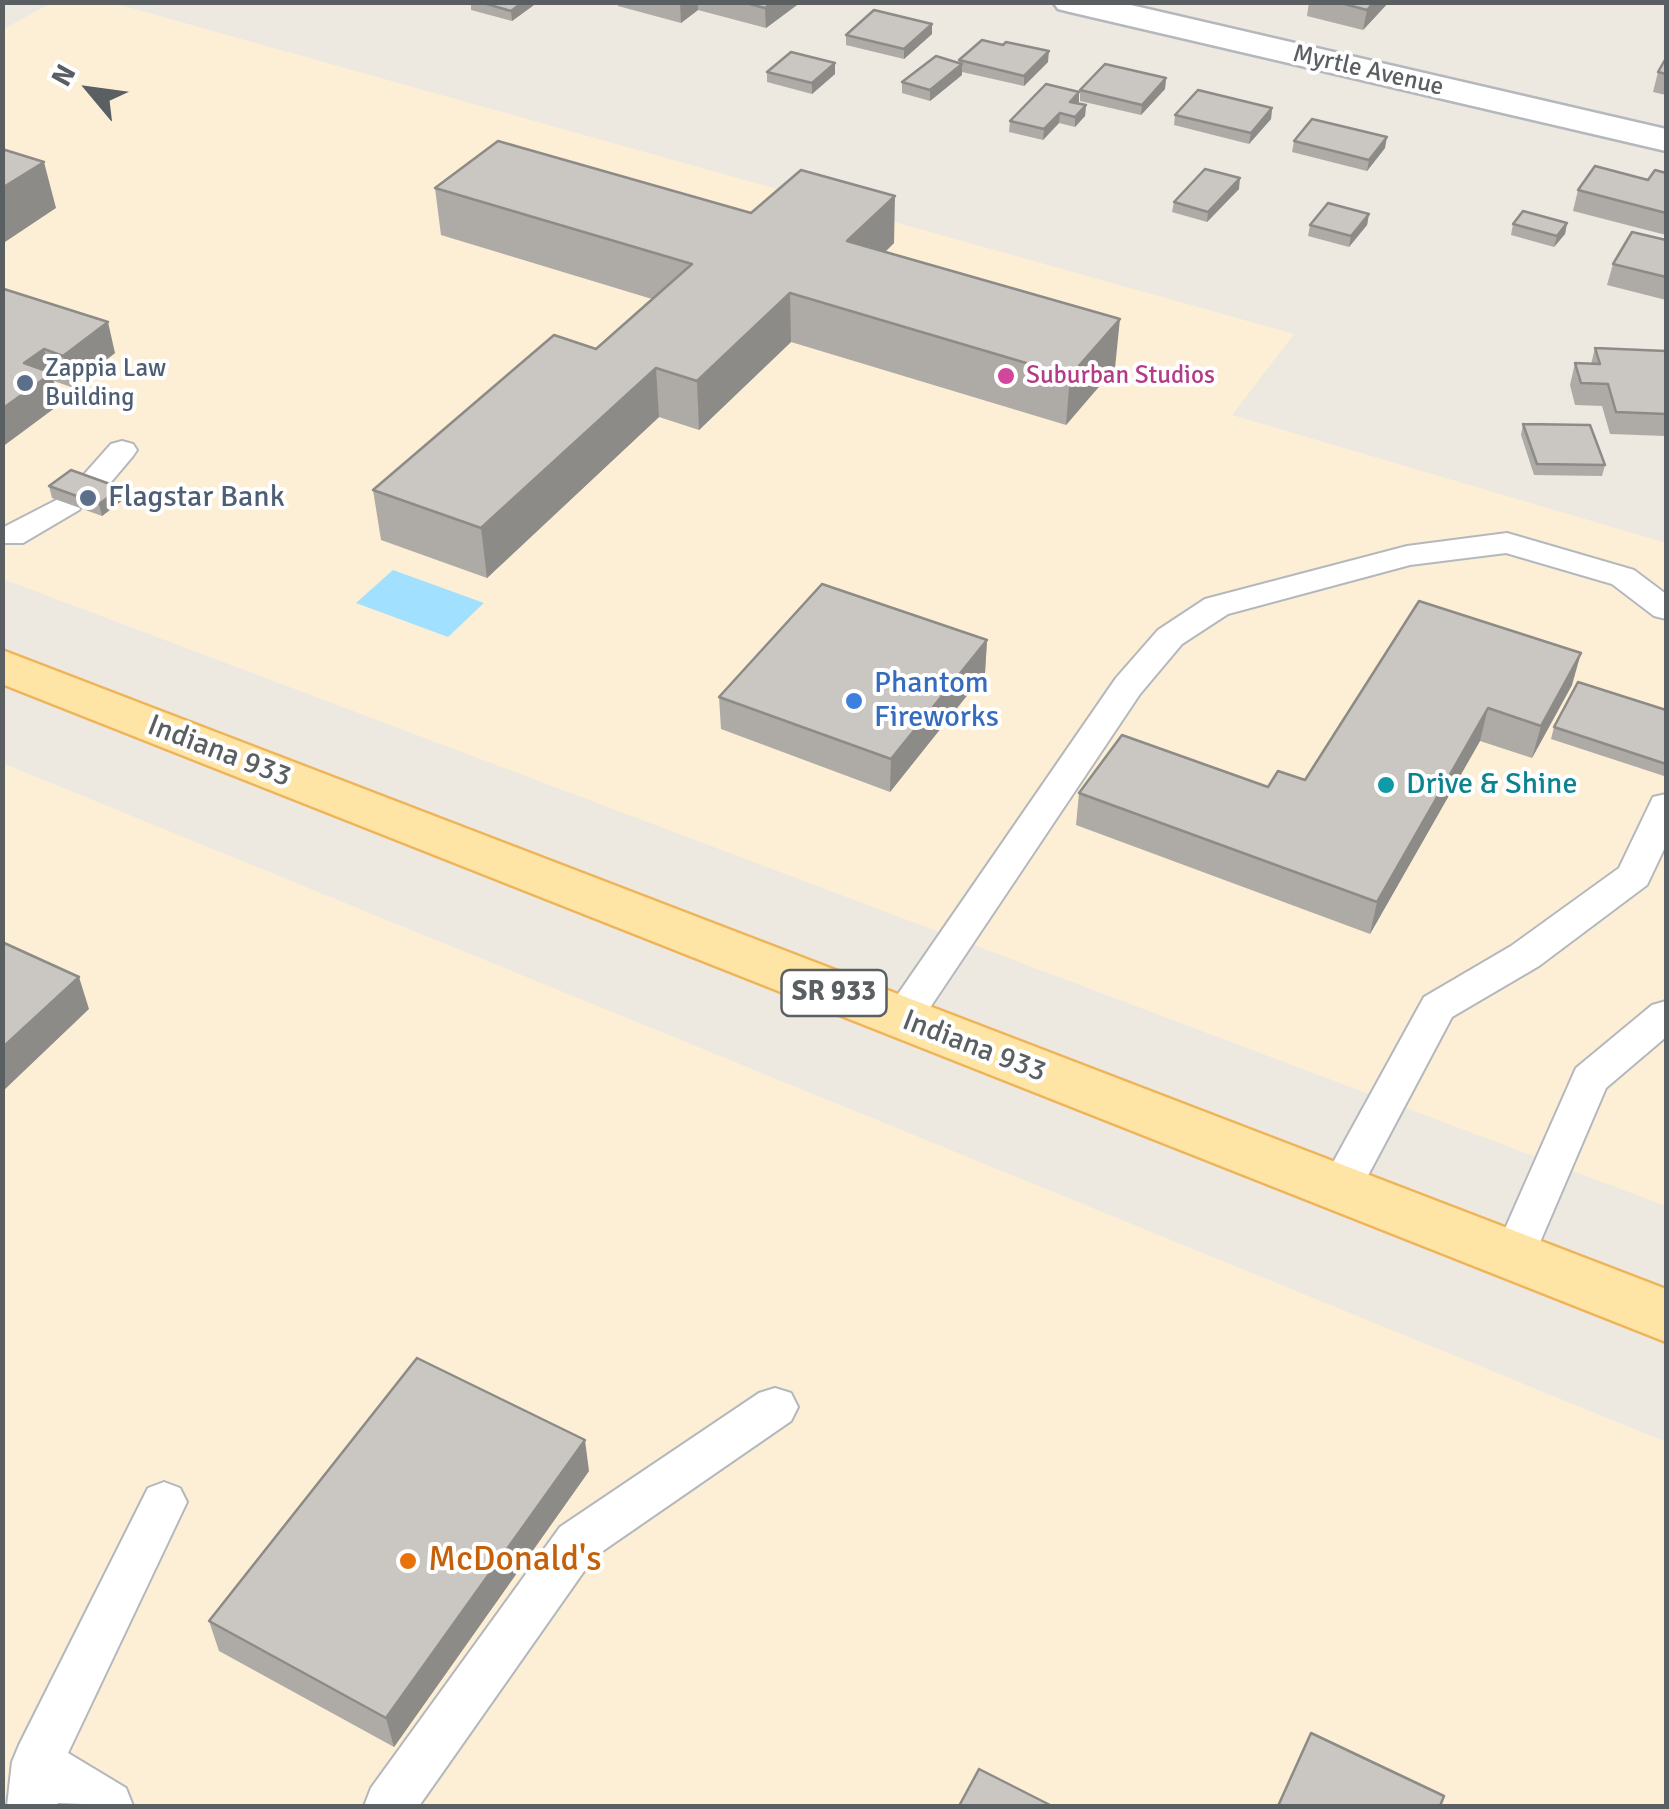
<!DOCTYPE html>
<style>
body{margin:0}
#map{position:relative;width:1669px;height:1809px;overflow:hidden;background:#ede9e1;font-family:Signika,sans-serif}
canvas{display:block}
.frame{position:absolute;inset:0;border:5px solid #5a5f62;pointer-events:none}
.north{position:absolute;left:40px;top:40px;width:100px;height:100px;-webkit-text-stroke:8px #fff;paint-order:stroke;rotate:299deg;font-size:28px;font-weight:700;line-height:40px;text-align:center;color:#5a5f62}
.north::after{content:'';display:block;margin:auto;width:35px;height:45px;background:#5a5f62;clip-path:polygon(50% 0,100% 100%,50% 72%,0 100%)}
</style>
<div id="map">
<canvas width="1669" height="1809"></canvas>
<div class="frame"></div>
<div class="north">N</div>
</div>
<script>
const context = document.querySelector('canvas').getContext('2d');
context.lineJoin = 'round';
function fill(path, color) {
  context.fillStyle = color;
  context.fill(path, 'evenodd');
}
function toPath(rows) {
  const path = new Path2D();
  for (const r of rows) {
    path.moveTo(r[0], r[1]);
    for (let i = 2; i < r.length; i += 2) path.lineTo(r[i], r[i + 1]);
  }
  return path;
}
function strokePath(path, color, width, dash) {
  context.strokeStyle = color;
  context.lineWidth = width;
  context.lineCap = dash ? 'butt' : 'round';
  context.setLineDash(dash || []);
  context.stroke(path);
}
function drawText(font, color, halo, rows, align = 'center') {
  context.font = font + ' Signika,sans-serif';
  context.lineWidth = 8;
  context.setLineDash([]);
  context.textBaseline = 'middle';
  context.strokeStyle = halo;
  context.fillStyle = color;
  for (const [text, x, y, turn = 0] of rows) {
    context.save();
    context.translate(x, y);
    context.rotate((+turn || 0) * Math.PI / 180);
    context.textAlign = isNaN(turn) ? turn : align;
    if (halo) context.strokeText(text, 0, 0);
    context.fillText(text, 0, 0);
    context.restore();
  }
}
fill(toPath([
 [51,3,113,3,1294,334,1232,415,1666,543,1666,1206,3,579,2,30],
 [2,763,1666,1442,1666,1806,3,1806]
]), '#fdefd6');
fill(toPath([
 [393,570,484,603,448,637,356,603]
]), '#a1e0fe');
const service = toPath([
 [122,441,133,444,137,450,133,456,101,494,79,494,74,487,79,480,111,444,122,441],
 [68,494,79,496,84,503,79,510,23,543,2,543,2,528,68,494],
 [1507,533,1634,570,1666,594,1666,619,1654,616,1612,584,1506,553,1410,565,1228,614,1182,644,1140,694,915,1030,901,1035,887,1030,881,1020,887,1010,1116,678,1158,630,1205,599,1407,546,1507,533],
 [1666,794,1666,845,1647,885,1539,966,1452,1017,1355,1200,1340,1204,1325,1200,1319,1188,1424,997,1511,946,1619,868,1653,797,1666,794],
 [1666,1001,1666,1037,1606,1088,1529,1268,1514,1273,1499,1268,1493,1256,1576,1068,1652,1005,1666,1001],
 [775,1388,791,1393,798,1407,791,1421,594,1557,419,1806,364,1806,371,1788,560,1527,759,1393,775,1388],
 [164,1482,180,1488,187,1502,68,1753,126,1788,133,1806,58,1803,57,1806,7,1806,12,1762,19,1745,148,1488,164,1482]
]);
const minor = toPath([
 [1053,2,1118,2,1666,129,1666,151,1070,12,1058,9,1053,2]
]);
const primary = toPath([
 [2,650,1666,1289,1666,1342,2,684,2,650]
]);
strokePath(service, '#b4b8bc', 4);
strokePath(minor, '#b4b8bc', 5);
strokePath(primary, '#efb358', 5);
fill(service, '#fff');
fill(minor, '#fff');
fill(primary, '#fee5a6');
fill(toPath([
 [471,2,538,2,512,21,471,10],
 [618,2,797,2,797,5,766,28,698,10,681,23,618,6],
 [1309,2,1389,2,1363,30,1307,16],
 [932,34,904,59,846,45,846,35],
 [1666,58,1666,95,1653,92,1658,72],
 [959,60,1048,62,1024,86,962,72,962,75,930,101,902,93,902,82,959,63],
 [767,72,835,74,812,94,767,82],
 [1166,78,1165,89,1141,115,1080,101,1080,90],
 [1079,92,1078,103,1086,105,1085,116,1075,127,1059,123,1043,140,1009,132,1010,121],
 [1272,108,1271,119,1249,144,1174,125,1175,115],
 [1294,141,1385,148,1367,171,1292,152],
 [1666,173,1666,235,1573,211,1578,190,1648,180],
 [435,188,751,213,894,243,885,252,1115,368,1066,425,791,342,699,430,659,417,487,578,381,540,373,490,596,349,652,299,441,235],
 [1239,189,1207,222,1172,212,1174,202],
 [1369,214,1367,225,1349,247,1308,236,1310,225],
 [1567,223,1565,234,1554,247,1511,235,1513,224],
 [1666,240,1666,300,1607,285,1613,264],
 [2,290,115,353,71,387,54,381,60,404,2,447],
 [1595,348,1666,351,1666,436,1610,434,1602,406,1575,405,1570,385,1575,363,1591,364],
 [1523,424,1605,465,1602,476,1534,475,1521,435],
 [49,486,124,499,102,516,52,498],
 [1419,601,1572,685,1532,758,1480,741,1370,934,1076,825,1079,793,1268,787,1305,780],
 [987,640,985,673,890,792,721,729,719,697],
 [1666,710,1666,769,1664,776,1551,739,1554,727],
 [589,1471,394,1747,219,1651,209,1621]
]), '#aeaaa6');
fill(toPath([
 [523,2,538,2,512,21,511,11],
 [698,2,698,10,681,23,680,3],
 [773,2,797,2,797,5,766,28,765,8],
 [1374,2,1389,2,1363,30,1367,10],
 [932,24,932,34,904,59,904,49],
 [1049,51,1048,62,1024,86,1024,76],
 [835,63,835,74,812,94,812,83],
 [962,64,962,75,930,101,930,90],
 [1166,78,1165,89,1141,115,1142,105],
 [1079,92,1079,102,1070,112,1070,102],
 [1086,105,1085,116,1075,127,1075,117],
 [1272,108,1271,119,1249,144,1251,133],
 [1060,113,1059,123,1043,140,1044,129],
 [1387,137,1385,148,1367,171,1369,160],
 [44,162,56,208,2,244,2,188],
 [1240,178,1239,189,1207,222,1208,212],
 [895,196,894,243,847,289,847,241],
 [1369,214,1367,225,1349,247,1351,236],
 [1567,223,1565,234,1554,247,1557,236],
 [790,293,791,342,699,430,697,381],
 [1120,319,1115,368,1066,425,1070,376],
 [108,322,115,353,71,387,63,356],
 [44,349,60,404,2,447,2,409,24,363],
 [656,368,659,417,487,578,481,528],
 [121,488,124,499,102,516,99,504],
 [987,640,985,673,890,792,891,759],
 [1581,653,1572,685,1532,758,1541,726],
 [1488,708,1480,741,1370,934,1377,902],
 [79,977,89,1009,2,1092,2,1048],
 [585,1440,589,1471,394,1747,386,1718]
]), '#8d8b87');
const building = toPath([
 [480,2,523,2,511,11,480,2],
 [742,2,773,2,765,8,742,2],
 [1337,2,1374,2,1367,10,1337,2],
 [874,10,932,24,904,49,846,35,874,10],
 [982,40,1003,45,1006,42,1049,51,1024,76,959,60,982,40],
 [791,52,835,63,812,83,767,72,791,52],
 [936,56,962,64,930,90,902,82,936,56],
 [1666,58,1666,74,1658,72,1666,58],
 [1105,64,1166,78,1142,105,1080,90,1105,64],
 [1046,84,1079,92,1070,102,1086,105,1075,117,1060,113,1044,129,1010,121,1046,84],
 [1198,90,1272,108,1251,133,1175,115,1198,90],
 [1312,119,1387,137,1369,160,1294,141,1312,119],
 [498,141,751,213,801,170,895,196,847,241,1120,319,1070,376,790,293,697,381,656,368,481,528,373,490,554,335,596,349,692,264,435,188,498,141],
 [2,149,44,162,2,188,2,149],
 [1595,166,1648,180,1655,170,1666,173,1666,213,1578,190,1595,166],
 [1205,169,1240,178,1208,212,1174,202,1205,169],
 [1328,203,1369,214,1351,236,1310,225,1328,203],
 [1523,211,1567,223,1557,236,1513,224,1523,211],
 [1632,232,1666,240,1666,277,1613,264,1632,232],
 [4,289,108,322,63,356,44,349,24,363,52,373,2,409,2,290,4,289],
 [1595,348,1666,351,1666,414,1616,412,1608,384,1581,383,1575,363,1600,364,1595,348],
 [1523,424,1590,425,1605,465,1537,464,1523,424],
 [71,470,121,488,99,504,49,486,71,470],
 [822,584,987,640,891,759,719,697,822,584],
 [1419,601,1581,653,1541,726,1488,708,1377,902,1079,793,1122,735,1268,787,1278,771,1305,780,1419,601],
 [1578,682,1666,710,1666,764,1554,727,1578,682],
 [2,942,79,977,2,1048,2,942],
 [417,1358,585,1440,386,1718,209,1621,417,1358],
 [1311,1733,1444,1796,1440,1806,1278,1806,1311,1733],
 [979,1769,1052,1806,959,1806,979,1769]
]);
fill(building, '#cac6c1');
strokePath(building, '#8d8b87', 2.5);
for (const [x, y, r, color] of [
 [1006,376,10,"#d1479c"],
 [25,383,10,"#5c6f8a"],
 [88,498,10,"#5c6f8a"],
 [854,701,10,"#3f7fe0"],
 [1386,785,10,"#0f9aa8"],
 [408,1561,10,"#e8710a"]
]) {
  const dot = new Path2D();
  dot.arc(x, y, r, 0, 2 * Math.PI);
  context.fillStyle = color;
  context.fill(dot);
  strokePath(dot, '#fff', 4);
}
drawText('25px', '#5a5f62', '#fff', [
 ["Myrtle Avenue",1368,71,13]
]);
drawText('25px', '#4e5e75', '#fff', [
 ["Zappia Law",45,369],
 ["Building",45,398]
], 'left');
drawText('25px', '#b23c85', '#fff', [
 ["Suburban Studios",1026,376]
], 'left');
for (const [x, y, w] of [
 [834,993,105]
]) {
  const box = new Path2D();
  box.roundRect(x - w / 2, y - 23, w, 46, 8);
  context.fillStyle = '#fff';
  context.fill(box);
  strokePath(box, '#5a5f62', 2.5);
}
drawText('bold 28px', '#5a5f62', null, [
 ["SR 933",834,993]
]);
drawText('30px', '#4e5e75', '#fff', [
 ["Flagstar Bank",108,498]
], 'left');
drawText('30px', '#366cbe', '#fff', [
 ["Phantom",874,684],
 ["Fireworks",874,718]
], 'left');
drawText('30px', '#5a5f62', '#fff', [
 ["Indiana 933",219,752,21],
 ["Indiana 933",974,1047,21]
]);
drawText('30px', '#0d838f', '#fff', [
 ["Drive & Shine",1406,785]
], 'left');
drawText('35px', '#c56008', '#fff', [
 ["McDonald's",428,1561]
], 'left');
</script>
